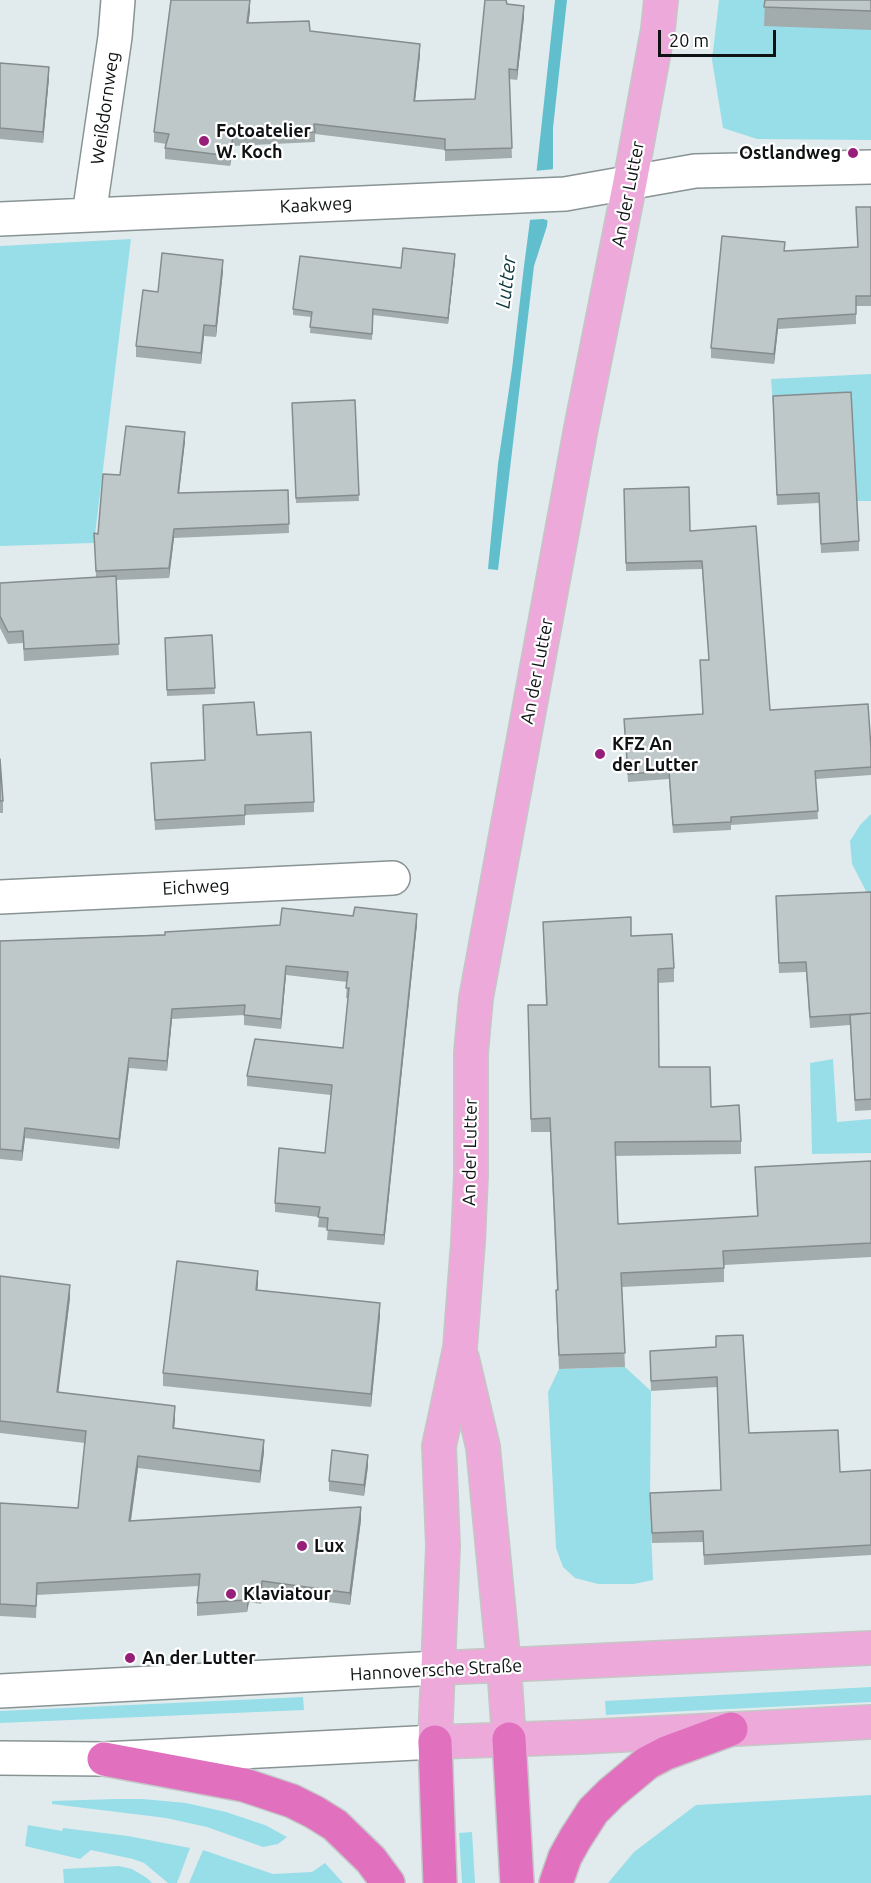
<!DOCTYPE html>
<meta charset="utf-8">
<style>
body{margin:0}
#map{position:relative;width:871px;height:1883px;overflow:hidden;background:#e1ebed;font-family:Ubuntu,sans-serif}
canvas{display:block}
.scale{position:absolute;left:658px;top:30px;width:118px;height:27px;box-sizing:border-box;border:3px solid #0f1213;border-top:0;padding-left:8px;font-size:18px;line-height:21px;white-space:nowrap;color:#0f1213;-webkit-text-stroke:4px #fff;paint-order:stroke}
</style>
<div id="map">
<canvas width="871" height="1883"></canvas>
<div class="scale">20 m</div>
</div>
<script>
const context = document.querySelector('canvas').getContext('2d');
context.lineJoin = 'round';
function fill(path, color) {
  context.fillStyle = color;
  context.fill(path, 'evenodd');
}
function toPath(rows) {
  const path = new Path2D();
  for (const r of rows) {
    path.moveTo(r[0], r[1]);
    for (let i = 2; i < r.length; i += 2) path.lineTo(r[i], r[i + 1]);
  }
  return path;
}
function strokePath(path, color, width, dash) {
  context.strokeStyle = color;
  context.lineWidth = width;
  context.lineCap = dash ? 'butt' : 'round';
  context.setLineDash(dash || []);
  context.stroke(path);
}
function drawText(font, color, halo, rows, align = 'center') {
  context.font = font + ' Ubuntu,sans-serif';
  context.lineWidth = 4.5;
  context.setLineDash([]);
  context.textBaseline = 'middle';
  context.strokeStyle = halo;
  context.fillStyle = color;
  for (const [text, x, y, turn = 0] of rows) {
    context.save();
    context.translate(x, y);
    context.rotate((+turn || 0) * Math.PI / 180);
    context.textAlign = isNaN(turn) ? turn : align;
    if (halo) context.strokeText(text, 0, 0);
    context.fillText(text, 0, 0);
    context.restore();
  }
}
fill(toPath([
 [719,0,871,0,871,140,757,139,723,128,712,60],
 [131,239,94,543,0,546,0,246],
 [871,374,871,501,856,501,773,406,771,379],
 [871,814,871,893,867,893,852,864,850,841,860,825],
 [833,1059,837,1122,871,1119,871,1153,812,1154,810,1063],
 [625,1367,651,1391,650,1503,653,1580,634,1584,598,1584,575,1578,563,1567,556,1548,548,1392,559,1369],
 [871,1687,871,1702,606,1715,605,1701],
 [303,1697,304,1710,0,1723,0,1711],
 [871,1795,871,1883,608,1883,634,1852,696,1805],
 [115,1799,143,1799,186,1803,226,1812,265,1825,287,1837,278,1844,263,1847,207,1827,166,1818,52,1804,52,1801],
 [28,1825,62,1831,63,1828,128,1836,190,1848,177,1883,168,1883,144,1863,133,1859,91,1850,80,1859,25,1846],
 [472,1832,475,1883,462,1883,459,1833],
 [203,1850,273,1874,312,1872,325,1863,343,1883,189,1883],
 [119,1866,132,1869,147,1878,152,1883,64,1883,63,1869]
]), '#98dee8');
fill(toPath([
 [555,0,567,0,553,128,553,167,547,226,534,266,498,570,488,569,498,464,512,369,524,266,537,167]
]), '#61bfcd');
fill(toPath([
 [555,169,550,221,543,219,527,220,534,171]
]), '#e1ebed');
const minor = toPath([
 [89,215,115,37,118,0],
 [0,219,565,194,695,171,871,167],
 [0,897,393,878],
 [0,1691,438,1668],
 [0,1758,104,1759,435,1742]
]);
const major = toPath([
 [661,0,658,29,630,182,581,428,476,998,471,1053,471,1175,468,1242,460,1348,439,1446,443,1546,435,1742,581,1737,871,1722],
 [462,1358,483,1447,504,1666,509,1739],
 [438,1668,871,1648]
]);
const highway = toPath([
 [509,1739,517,1883],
 [435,1742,440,1883],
 [104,1759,244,1785,292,1801,314,1812,335,1825,371,1860,388,1883],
 [556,1883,565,1857,575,1839,593,1811,611,1793,647,1763,666,1753,731,1729]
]);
strokePath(minor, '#899394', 36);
strokePath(major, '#c5c6c6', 36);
strokePath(highway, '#c5c6c6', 36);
strokePath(minor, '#fff', 33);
strokePath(major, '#eda9d9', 33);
strokePath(highway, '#e170bf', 33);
fill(toPath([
 [765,0,871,0,871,30,764,26],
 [507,4,524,17,517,80,509,79,512,158,445,161,445,150,315,134,315,142,233,146,230,166,165,159,165,148,166,144,154,142,154,132,250,11,248,23,310,31,420,55,415,101,475,99],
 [0,63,49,78,43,143,0,139],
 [856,207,871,207,871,306,856,306,856,324,778,329,774,364,711,358,711,348,785,251,858,247],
 [455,260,448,324,373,315,372,340,310,333,311,317,293,315,293,309,401,268],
 [223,271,216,337,204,336,201,364,136,357,136,346,158,292],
 [773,396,859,541,859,551,821,553,819,503,777,505],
 [355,400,359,501,296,503,292,403],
 [185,441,179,493,288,490,289,533,174,538,169,578,116,580,119,655,24,661,23,643,8,644,0,628,0,583,96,577,94,533,98,534,120,475],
 [624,489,690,531,770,710,871,749,871,775,816,779,818,819,731,825,731,830,673,833,669,779,628,782,624,719,702,714,709,660,702,569,626,571],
 [212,635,215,694,167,696,165,638],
 [257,735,314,802,314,812,245,815,245,825,155,830,151,763,205,760],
 [0,759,3,801,3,813,0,813],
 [871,892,871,1110,855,1111,850,1025,810,1028,806,972,779,973,776,896],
 [543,922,631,936,674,968,674,982,658,983,659,1067,711,1107,741,1141,741,1154,615,1156,618,1224,757,1216,755,1167,871,1161,871,1257,724,1265,724,1282,622,1287,625,1367,559,1369,556,1304,556,1290,557,1290,550,1132,531,1132,528,1005,546,1005],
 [417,924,384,1245,327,1240,328,1228,318,1227,319,1217,275,1212,275,1203,325,1153,331,1095,247,1086,247,1076,343,1048,348,998,346,998,347,982,286,975,281,1029,244,1025,244,1015,172,1019,167,1071,129,1068,119,1149,25,1138,22,1161,0,1159,0,941],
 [0,1276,70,1298,58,1392,175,1419,174,1428,264,1452,260,1483,138,1468,131,1521,361,1520,350,1605,262,1593,261,1604,249,1602,247,1612,197,1616,197,1603,199,1586,37,1595,36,1618,0,1616,0,1503,78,1508,85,1443,0,1433],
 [258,1284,257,1290,380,1316,371,1407,163,1386,163,1373],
 [716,1347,749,1433,840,1472,871,1470,871,1555,704,1565,703,1542,652,1543,650,1503,721,1490,717,1387,651,1391,650,1361],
 [368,1466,364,1496,329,1491,329,1481]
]), '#a3acad');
fill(toPath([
 [250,0,250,11,247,34,247,23],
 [524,6,524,17,517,80,517,70],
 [420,44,420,55,414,111,414,101],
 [49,67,49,78,43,143,43,132],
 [233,135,233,146,230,166,230,156],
 [455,254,455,260,448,324,448,318],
 [223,260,223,271,216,337,216,326],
 [778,319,778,329,774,364,774,354],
 [204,325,204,336,201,364,201,353],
 [185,432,185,441,178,502,178,493],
 [174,529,174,538,169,578,169,568],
 [417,914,417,924,384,1245,384,1235],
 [286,966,286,975,281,1029,281,1019],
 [172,1009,172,1019,167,1071,167,1061],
 [129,1058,129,1068,119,1149,119,1139],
 [25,1128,25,1138,22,1161,22,1151],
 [258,1271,258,1284,256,1304,256,1290],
 [70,1285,70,1298,57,1404,57,1392],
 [380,1303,380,1316,371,1407,371,1394],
 [175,1406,175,1419,173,1440,173,1428],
 [264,1440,264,1452,260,1483,260,1471],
 [368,1455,368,1466,364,1496,364,1485],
 [138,1456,138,1468,129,1533,129,1521],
 [361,1507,361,1520,350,1605,350,1593],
 [249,1590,249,1602,247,1612,247,1600]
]), '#858c8d');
const building = toPath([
 [171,0,250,0,247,23,309,21,310,31,420,44,414,101,475,99,485,0,506,0,507,4,524,6,517,70,509,69,512,148,445,150,445,139,314,124,315,132,233,135,230,156,165,148,169,134,154,132,171,0],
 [765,0,871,0,871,11,764,7,765,0],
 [0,63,49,67,43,132,0,128,0,63],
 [856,207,871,207,871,296,856,296,856,314,778,319,774,354,711,348,722,236,785,242,784,251,858,247,856,207],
 [403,248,455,254,448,318,373,309,372,334,310,327,312,312,293,309,300,256,401,268,403,248],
 [162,253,223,260,216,326,204,325,201,353,136,346,143,290,158,292,162,253],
 [851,392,859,541,821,544,819,493,777,495,773,396,851,392],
 [355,400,359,495,296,498,292,403,355,400],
 [126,426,185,432,178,493,288,490,289,524,174,529,169,568,96,571,94,533,98,534,103,474,120,475,126,426],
 [689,487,690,531,756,526,770,710,868,704,871,749,871,767,815,771,818,811,731,817,731,822,673,825,669,771,628,774,624,719,703,714,700,660,709,660,702,561,626,563,624,489,689,487],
 [116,576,119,644,24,649,23,631,8,632,0,616,0,583,116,576],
 [212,635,215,688,167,690,165,638,212,635],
 [254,702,257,735,311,732,314,802,245,805,245,815,155,820,151,763,205,760,203,705,254,702],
 [0,759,3,801,0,801,0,759],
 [871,892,871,1013,810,1017,806,962,779,963,776,896,871,892],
 [355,907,417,914,384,1235,327,1230,328,1218,318,1217,320,1207,275,1203,279,1148,325,1153,332,1085,247,1076,255,1039,343,1048,349,988,346,988,348,972,286,966,281,1019,244,1015,245,1005,172,1009,167,1061,129,1058,119,1139,25,1128,22,1151,0,1149,0,941,165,935,165,932,280,925,282,908,353,916,355,907],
 [631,917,631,936,672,934,674,968,658,969,659,1067,710,1067,711,1107,739,1105,741,1141,615,1142,618,1224,758,1216,755,1167,871,1161,871,1243,723,1251,724,1268,621,1273,625,1353,559,1355,556,1290,558,1290,550,1118,531,1119,528,1005,547,1005,543,922,631,917],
 [871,1013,871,1099,855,1100,850,1015,871,1013],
 [177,1261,258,1271,256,1290,380,1303,371,1394,163,1373,177,1261],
 [0,1276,70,1285,57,1392,175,1406,173,1428,264,1440,260,1471,138,1456,129,1521,361,1507,350,1593,262,1581,261,1592,249,1590,247,1600,197,1603,200,1574,37,1583,36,1606,0,1604,0,1503,78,1508,86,1431,0,1421,0,1276],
 [743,1335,749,1433,838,1430,840,1472,871,1470,871,1545,704,1555,703,1531,652,1533,650,1493,721,1490,717,1377,651,1381,650,1351,716,1347,716,1336,743,1335],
 [332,1450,368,1455,364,1485,329,1481,332,1450]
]);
fill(building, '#bec8c9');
strokePath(building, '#858c8d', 1.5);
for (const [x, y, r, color] of [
 [204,141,6,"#971f7a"],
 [853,153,6,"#971f7a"],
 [600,754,6,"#971f7a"],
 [302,1546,6,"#971f7a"],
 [231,1594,6,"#971f7a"],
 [130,1658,6,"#971f7a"]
]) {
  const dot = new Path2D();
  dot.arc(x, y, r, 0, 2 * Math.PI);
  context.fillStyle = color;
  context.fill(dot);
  strokePath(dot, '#fff', 2);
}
drawText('18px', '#0f1213', '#fff', [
 ["Weißdornweg",105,108,-82],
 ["An der Lutter",628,194,-79],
 ["Kaakweg",316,205,-3],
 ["An der Lutter",537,671,-79],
 ["Eichweg",196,887,-3],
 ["An der Lutter",470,1152,-89],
 ["Hannoversche Straße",436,1670,-3]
]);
drawText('bold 18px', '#0f1213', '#fff', [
 ["Fotoatelier",216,131],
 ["W. Koch",216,152],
 ["Ostlandweg",841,153,"right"],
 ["KFZ An",612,744],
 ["der Lutter",612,765],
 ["Lux",314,1546],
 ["Klaviatour",243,1594],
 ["An der Lutter",142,1658]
], 'left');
drawText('italic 20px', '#0a383e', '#fff', [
 ["Lutter",506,282,-83]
]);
</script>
